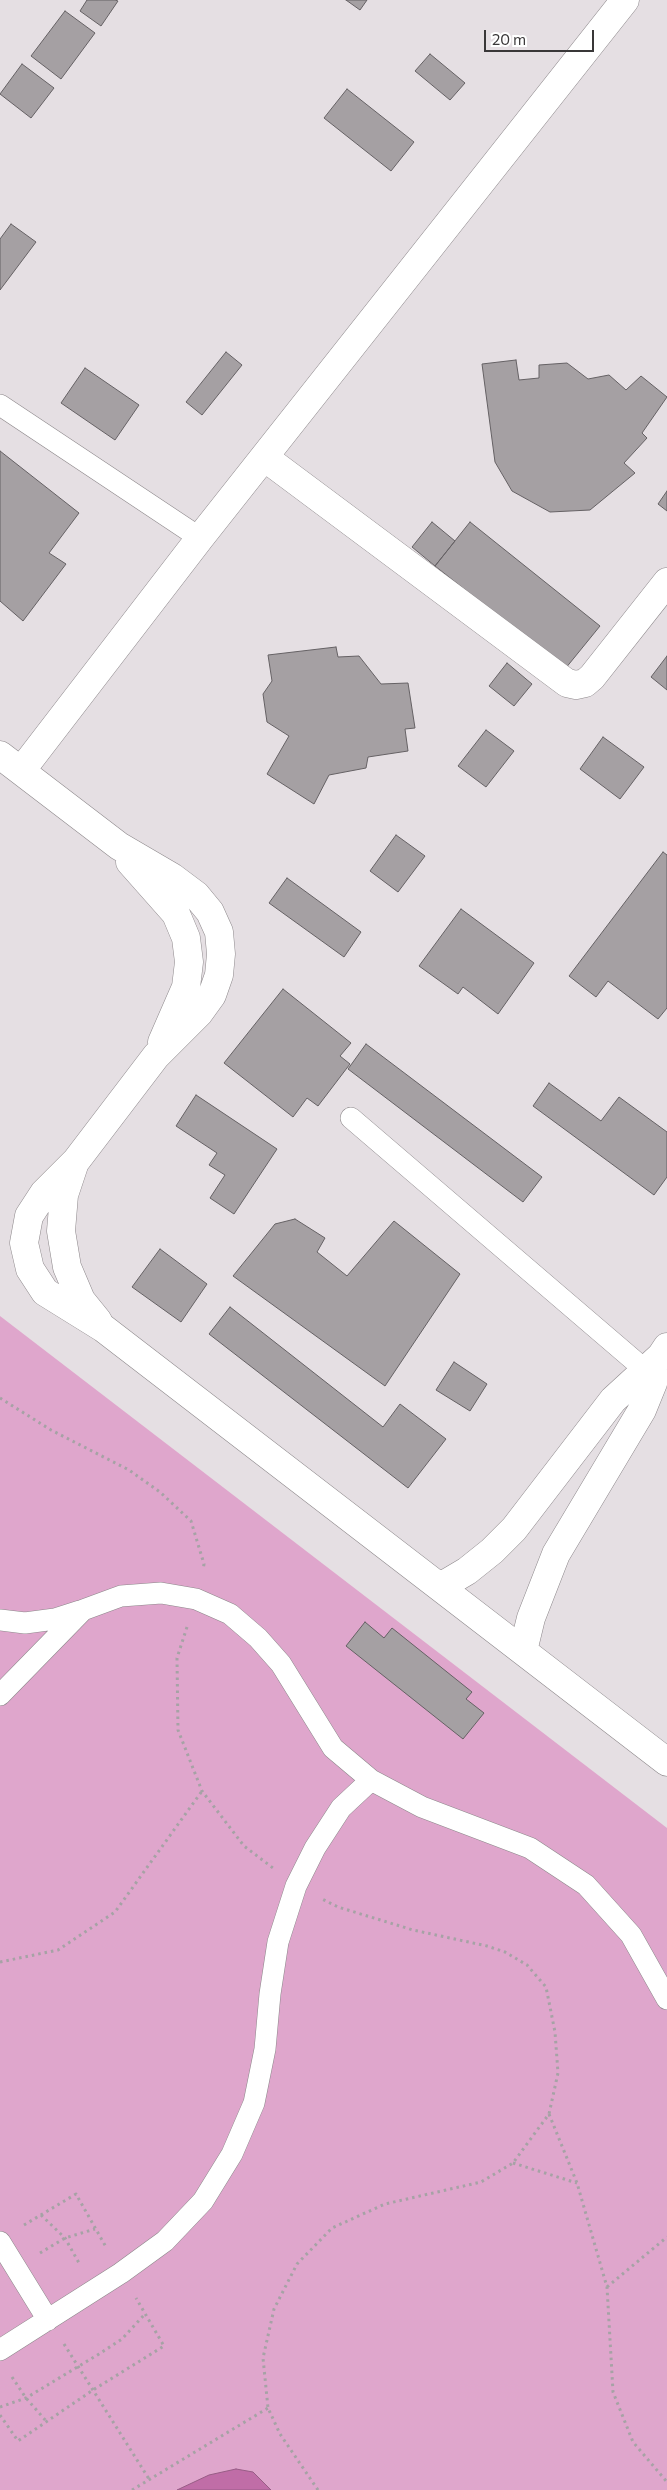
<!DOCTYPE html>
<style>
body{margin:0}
#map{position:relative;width:667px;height:2490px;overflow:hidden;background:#e5dfe3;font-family:Commissioner,sans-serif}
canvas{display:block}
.scale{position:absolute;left:484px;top:30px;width:110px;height:22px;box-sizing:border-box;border:2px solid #393738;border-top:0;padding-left:6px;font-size:15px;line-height:18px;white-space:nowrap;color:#393738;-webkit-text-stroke:4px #fff;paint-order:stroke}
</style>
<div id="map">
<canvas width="667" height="2490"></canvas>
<div class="scale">20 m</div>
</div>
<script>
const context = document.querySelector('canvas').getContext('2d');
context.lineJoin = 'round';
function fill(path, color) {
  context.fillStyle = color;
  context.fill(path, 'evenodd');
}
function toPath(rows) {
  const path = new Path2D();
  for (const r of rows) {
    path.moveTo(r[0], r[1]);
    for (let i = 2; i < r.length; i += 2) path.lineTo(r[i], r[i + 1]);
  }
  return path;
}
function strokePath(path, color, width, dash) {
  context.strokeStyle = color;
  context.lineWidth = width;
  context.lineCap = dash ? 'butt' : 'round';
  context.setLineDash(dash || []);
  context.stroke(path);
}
fill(toPath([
 [0,1316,667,1828,667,2490,0,2490]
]), '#dfa6cc');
const water = toPath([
 [236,2469,253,2472,271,2490,177,2490,209,2475,236,2469]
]);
fill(water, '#c06da7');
strokePath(water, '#985d86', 1);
const building = toPath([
 [87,0,115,0,118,1,101,26,80,11,87,0],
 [346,0,367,0,360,10,346,0],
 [65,11,95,33,61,79,31,56,65,11],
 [430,54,465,83,450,100,415,71,430,54],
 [22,64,54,88,31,118,0,94,22,64],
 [347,89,414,142,391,171,324,118,347,89],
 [11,224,36,242,0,290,0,239,11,224],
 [226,352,242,365,202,415,186,402,226,352],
 [516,360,519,380,539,378,539,365,567,363,588,379,609,375,626,390,641,376,667,397,642,433,647,438,624,463,635,473,590,510,550,512,512,491,495,462,482,364,516,360],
 [85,368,139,405,115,440,61,403,85,368],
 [0,451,79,513,49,553,66,564,23,621,0,601,0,451],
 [667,491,667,511,658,504,667,491],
 [432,522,455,541,435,566,412,547,432,522],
 [470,522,600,626,565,669,435,566,470,522],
 [336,647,338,657,359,656,381,684,408,683,415,728,405,729,408,751,368,757,366,768,329,775,314,804,267,774,289,736,267,722,263,694,272,681,268,655,336,647],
 [667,656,667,690,651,677,667,656],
 [507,663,532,684,514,706,489,686,507,663],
 [486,730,514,751,486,787,458,766,486,730],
 [603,737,644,767,620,799,580,769,603,737],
 [396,835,425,856,398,892,370,871,396,835],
 [663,852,667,855,667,1008,658,1019,608,981,596,997,569,976,663,852],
 [287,878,361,932,344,957,269,903,287,878],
 [461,909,534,963,498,1014,463,987,458,994,419,966,461,909],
 [283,989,351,1043,340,1056,350,1064,318,1106,307,1098,293,1117,224,1063,283,989],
 [366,1044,542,1177,523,1202,348,1069,366,1044],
 [549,1083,601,1121,619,1097,667,1132,667,1177,654,1195,533,1106,549,1083],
 [196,1095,277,1149,234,1214,210,1198,225,1175,209,1165,217,1153,176,1126,196,1095],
 [295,1219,325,1238,317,1252,347,1276,394,1221,460,1274,385,1386,233,1276,275,1224,295,1219],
 [160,1249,207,1284,181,1322,132,1287,160,1249],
 [230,1307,383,1427,400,1404,446,1439,408,1488,209,1334,230,1307],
 [454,1362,487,1384,470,1411,436,1390,454,1362],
 [365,1622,384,1638,392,1628,472,1692,466,1699,484,1713,463,1739,346,1646,365,1622]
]);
fill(building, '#a5a0a3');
strokePath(building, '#656164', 1);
const lane = toPath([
 [0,405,200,538],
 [351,1118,644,1369],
 [0,1620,25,1623,55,1619,80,1611],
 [0,1695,83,1610,121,1596,161,1593,196,1599,230,1614,258,1638,281,1664,333,1748,371,1780,422,1807,530,1848,586,1885,631,1935,667,1999],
 [0,2242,48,2320],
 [0,2350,121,2273,165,2241,203,2201,232,2154,254,2103,265,2049,270,1994,278,1942,296,1886,315,1848,341,1808,371,1780]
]);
const street = toPath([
 [264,457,567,683,576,685,585,683,592,677,667,582],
 [0,755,119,846,172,877,196,895,210,912,219,932,221,954,219,975,212,995,199,1013,156,1056,76,1161,44,1193,29,1216,24,1243,30,1269,45,1292,103,1328,667,1762],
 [21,771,200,538,625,0],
 [130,862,176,914,186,938,189,962,186,987,162,1042],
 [74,1165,64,1195,61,1231,67,1267,81,1300,98,1321],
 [440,1587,467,1571,492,1551,514,1529,613,1400,661,1356,667,1347],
 [523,1651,531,1618,556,1554,642,1410,653,1383,661,1356]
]);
strokePath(lane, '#8d888b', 22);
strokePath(street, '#8d888b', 29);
strokePath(toPath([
 [0,1398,51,1430,129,1470,160,1492,191,1521,204,1564,203,1570],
 [187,1627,177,1658,178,1730,202,1791,244,1846,273,1868],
 [0,1962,58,1950,115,1912,202,1791],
 [549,2114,577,2183,607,2287,613,2392,633,2442,667,2482],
 [513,2163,577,2183],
 [41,2215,65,2238,79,2263],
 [24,2225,76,2194,106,2247],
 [40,2253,65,2238,95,2229],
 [607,2287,667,2237],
 [64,2344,149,2479],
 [12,2377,26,2398,47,2422],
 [0,2407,26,2398,99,2354,122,2339,145,2314],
 [0,2415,18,2441,93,2390,164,2346,136,2298],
 [132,2490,268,2408],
 [318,2490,280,2434,268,2408,263,2358,274,2309,297,2264,332,2228,385,2204,481,2182,513,2163,549,2114,558,2073,555,2032,546,1987,527,1965,505,1952,487,1946,413,1930,338,1907,322,1899]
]), '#a6a2a5', 3, [2.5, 4]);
strokePath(lane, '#fff', 21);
strokePath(street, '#fff', 28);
</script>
